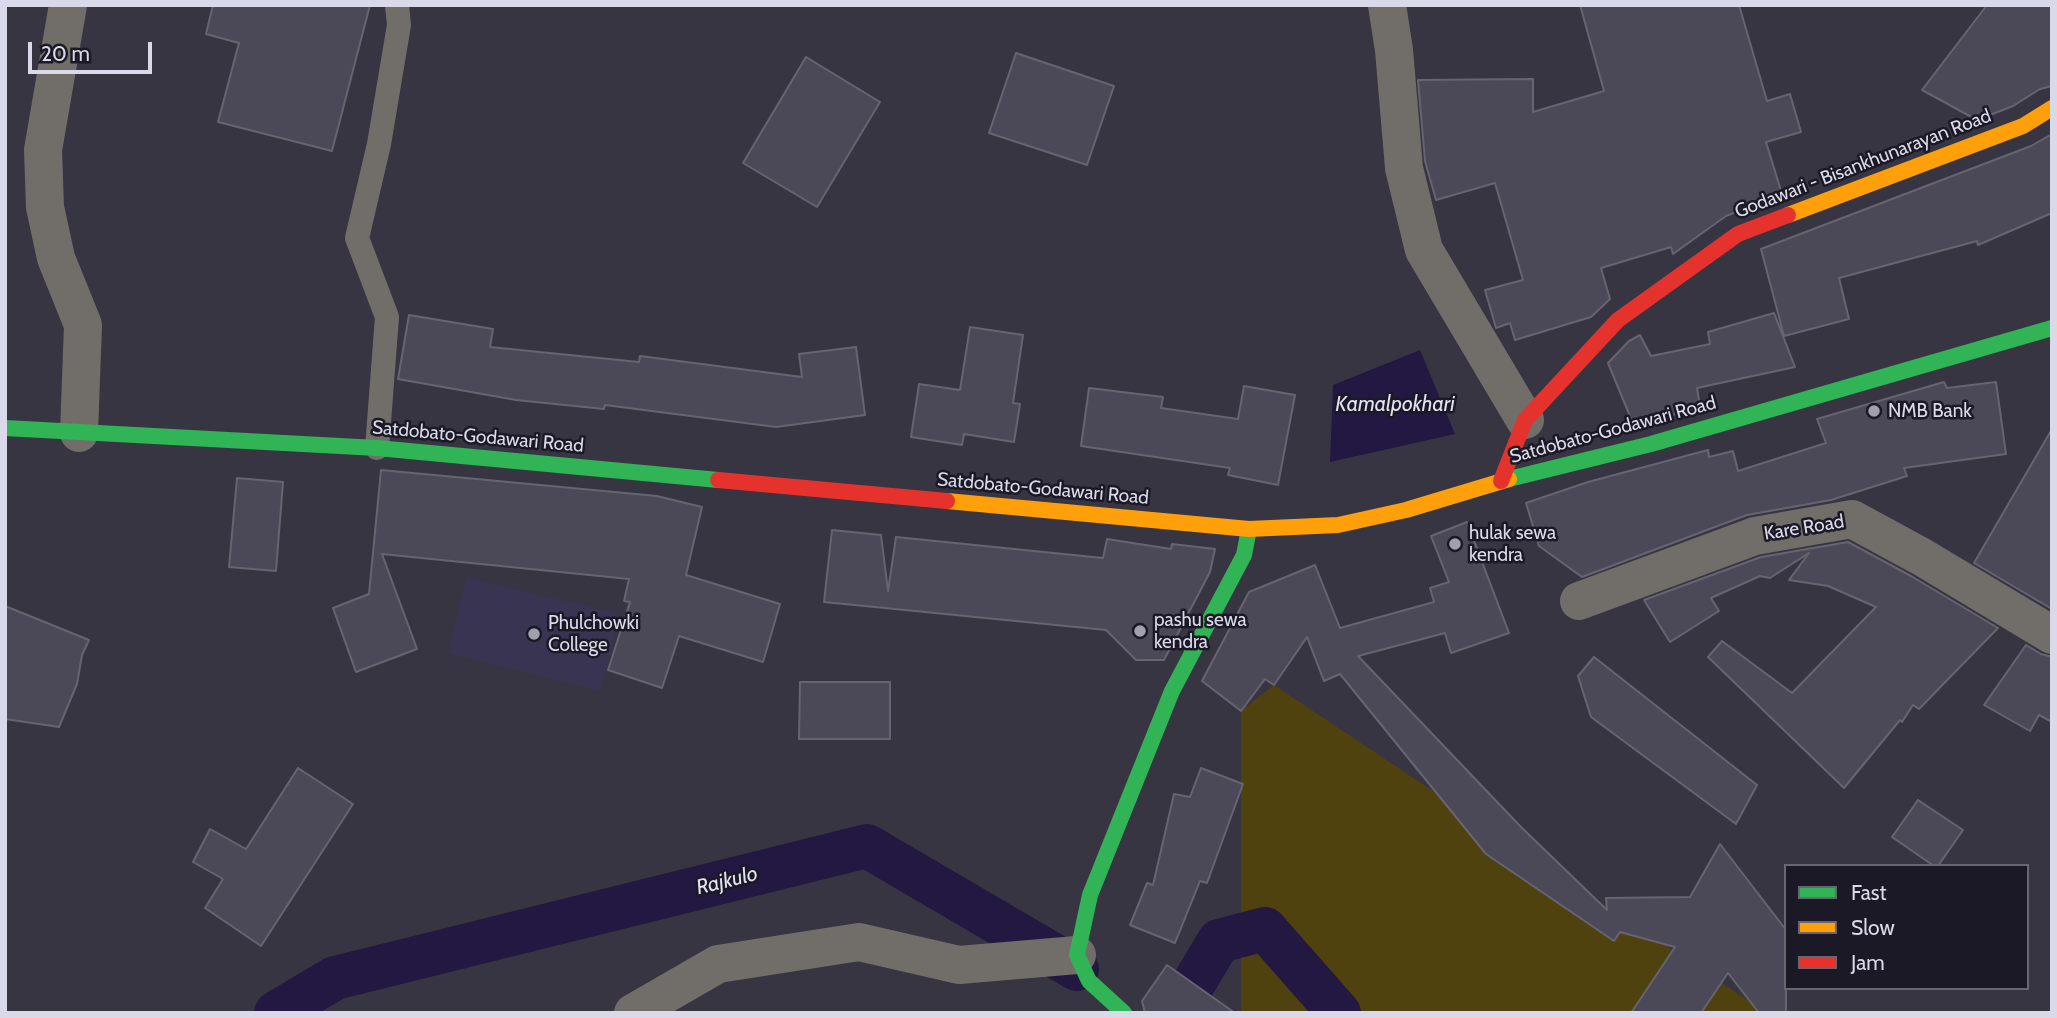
<!DOCTYPE html>
<style>
body{margin:0}
#map{position:relative;width:2057px;height:1018px;overflow:hidden;background:#373542;font-family:Cabin,sans-serif}
canvas{display:block}
.frame{position:absolute;inset:0;border:7px solid #dad9e9;pointer-events:none}
.legend{position:absolute;left:1784px;top:864px;width:245px;height:126px;box-sizing:border-box;background:#1b1925;border:2px solid #676673;margin:0;padding:9px 12px;list-style:none;font-size:21px;color:#dad9e9}
.legend li{display:flex;align-items:center;gap:14px;height:35px}
.legend b{width:35px;border:2px solid #676673}
.scale{position:absolute;left:28px;top:42px;width:124px;height:32px;box-sizing:border-box;border:4px solid #dad9e9;border-top:0;padding-left:9px;font-size:21px;line-height:24px;white-space:nowrap;color:#dad9e9;-webkit-text-stroke:5px #1b1925;paint-order:stroke}
</style>
<div id="map">
<canvas width="2057" height="1018"></canvas>
<div class="frame"></div>
<ul class="legend">
<li><b style="height:9px;background:#30b455"></b>Fast</li>
<li><b style="height:9px;background:#ff9f0a"></b>Slow</li>
<li><b style="height:9px;background:#e5322d"></b>Jam</li>
</ul>
<div class="scale">20 m</div>
</div>
<script>
const context = document.querySelector('canvas').getContext('2d');
context.lineJoin = 'round';
function fill(path, color) {
  context.fillStyle = color;
  context.fill(path, 'evenodd');
}
function toPath(rows) {
  const path = new Path2D();
  for (const r of rows) {
    path.moveTo(r[0], r[1]);
    for (let i = 2; i < r.length; i += 2) path.lineTo(r[i], r[i + 1]);
  }
  return path;
}
function strokePath(path, color, width, dash) {
  context.strokeStyle = color;
  context.lineWidth = width;
  context.lineCap = dash ? 'butt' : 'round';
  context.setLineDash(dash || []);
  context.stroke(path);
}
function drawText(font, color, halo, rows, align = 'center') {
  context.font = font + ' Cabin,sans-serif';
  context.lineWidth = 5;
  context.setLineDash([]);
  context.textBaseline = 'middle';
  context.strokeStyle = halo;
  context.fillStyle = color;
  for (const [text, x, y, turn = 0] of rows) {
    context.save();
    context.translate(x, y);
    context.rotate((+turn || 0) * Math.PI / 180);
    context.textAlign = isNaN(turn) ? turn : align;
    if (halo) context.strokeText(text, 0, 0);
    context.fillText(text, 0, 0);
    context.restore();
  }
}
fill(toPath([
 [467,577,620,614,601,691,448,653]
]), '#393451');
fill(toPath([
 [1274,685,1595,899,1767,1013,1241,1013,1241,711]
]), '#4f420e');
fill(toPath([
 [1420,350,1455,434,1330,462,1333,385]
]), '#221841');
strokePath(toPath([
 [276,1013,335,978,867,846,1077,969],
 [1176,1013,1219,941,1265,929,1339,1013]
]), '#221841', 44);
const building = toPath([
 [213,5,370,5,332,151,218,122,239,43,206,34,213,5],
 [1580,5,1739,5,1767,101,1790,94,1801,132,1766,142,1782,194,1726,216,1673,254,1671,247,1601,268,1610,299,1591,317,1515,340,1510,323,1496,328,1485,290,1523,280,1495,183,1436,200,1425,161,1418,80,1533,79,1533,112,1604,91,1580,5],
 [1987,5,2052,5,2052,86,2040,89,2013,106,1977,120,1922,90,1987,5],
 [1016,53,1114,86,1087,165,989,133,1016,53],
 [806,57,880,102,817,207,743,163,806,57],
 [2052,134,2052,213,1978,245,1977,241,1839,278,1849,319,1784,336,1761,249,2031,146,2052,134],
 [1774,313,1795,367,1697,388,1700,407,1634,426,1608,363,1629,341,1640,335,1651,356,1710,344,1708,332,1774,313],
 [409,315,493,329,490,347,639,362,640,356,802,377,799,354,856,347,865,415,776,427,605,405,604,409,516,400,398,379,409,315],
 [970,327,1023,335,1013,403,1020,404,1014,442,964,434,962,445,911,437,919,384,960,390,970,327],
 [1944,382,1947,388,1996,382,2006,454,1904,468,1907,476,1831,500,1747,515,1582,577,1539,546,1526,503,1588,482,1708,450,1709,457,1733,451,1738,471,1826,443,1817,419,1944,382],
 [1244,386,1295,395,1278,485,1228,475,1230,468,1081,446,1089,388,1163,397,1161,408,1238,419,1244,386],
 [2052,429,2052,609,1974,563,2052,429],
 [381,470,657,496,702,507,686,575,780,604,763,662,679,636,662,688,608,670,630,602,624,601,629,579,382,554,417,649,356,672,333,608,369,594,381,470],
 [237,478,283,482,276,571,229,567,237,478],
 [1467,522,1509,633,1451,653,1445,633,1358,656,1521,827,1607,910,1606,898,1690,897,1720,844,1786,930,1786,1013,1759,1013,1728,973,1701,1013,1631,1013,1675,947,1620,932,1614,941,1486,854,1340,674,1324,681,1307,637,1274,685,1265,679,1241,711,1202,681,1249,592,1315,565,1340,628,1434,602,1430,588,1449,582,1431,536,1467,522],
 [832,530,881,535,888,591,896,537,1103,558,1107,539,1171,549,1172,544,1215,549,1210,572,1164,660,1136,660,1106,630,824,602,832,530],
 [1848,542,1911,576,1998,628,1919,709,1913,705,1902,722,1900,720,1844,788,1708,657,1722,641,1792,693,1876,607,1828,586,1789,580,1809,553,1770,578,1760,576,1711,598,1719,611,1670,642,1644,600,1761,557,1848,542],
 [5,606,89,640,82,655,77,684,59,727,5,719,5,606],
 [2026,645,2041,654,2052,657,2052,722,2039,715,2030,731,1984,705,2026,645],
 [1594,657,1757,785,1736,824,1591,717,1578,676,1594,657],
 [800,682,890,682,890,739,799,739,800,682],
 [298,768,353,804,261,946,205,908,223,879,193,862,210,829,246,849,298,768],
 [1201,768,1243,784,1207,883,1200,881,1175,943,1130,925,1147,883,1153,885,1174,794,1190,797,1201,768],
 [1918,800,1963,830,1938,866,1934,866,1892,837,1918,800],
 [1167,965,1235,1013,1145,1013,1142,1001,1167,965]
]);
fill(building, '#4b4958');
strokePath(building, '#666470', 2);
strokePath(toPath([
 [377,448,387,317,357,238,379,144,399,25,397,5]
]), '#716e69', 24);
strokePath(toPath([
 [68,5,43,150,45,207,56,258,83,325,79,433],
 [1387,5,1394,50,1404,168,1424,250,1525,420],
 [1579,601,1755,536,1852,519,1922,557,2052,635],
 [633,1013,718,964,859,942,959,965,1077,955]
]), '#716e69', 38);
strokePath(toPath([
 [5,428,377,448,718,480],
 [1509,479,1651,444,2052,328],
 [1124,1013,1089,981,1077,955,1090,895,1172,691,1244,555,1249,529]
]), '#30b455', 16);
strokePath(toPath([
 [1788,215,2023,126,2052,108],
 [947,501,1249,529,1338,525,1406,510,1509,479]
]), '#ff9f0a', 16);
strokePath(toPath([
 [718,480,947,501],
 [1501,481,1525,420,1618,320,1738,234,1788,215]
]), '#e5322d', 16);
for (const [x, y, r, color] of [
 [1874,411,7,"#a1a0af"],
 [1455,544,7,"#a1a0af"],
 [1140,631,7,"#a1a0af"],
 [534,634,7,"#a1a0af"]
]) {
  const dot = new Path2D();
  dot.arc(x, y, r, 0, 2 * Math.PI);
  context.fillStyle = color;
  context.fill(dot);
  strokePath(dot, '#1b1925', 2.5);
}
drawText('19px', '#dad9e9', '#1b1925', [
 ["Godawari - Bisankhunarayan Road",1863,164,-21],
 ["Satdobato-Godawari Road",1613,430,-15],
 ["Satdobato-Godawari Road",478,437,5],
 ["Satdobato-Godawari Road",1043,489,5],
 ["Kare Road",1804,528,-9]
]);
drawText('19px', '#dad9e9', '#1b1925', [
 ["NMB Bank",1888,411],
 ["hulak sewa",1469,533],
 ["kendra",1469,555],
 ["pashu sewa",1154,620],
 ["kendra",1154,642],
 ["Phulchowki",548,623],
 ["College",548,645]
], 'left');
drawText('italic 21px', '#e3e2f2', '#1b1925', [
 ["Kamalpokhari",1395,405],
 ["Rajkulo",727,881,-14]
]);
</script>
